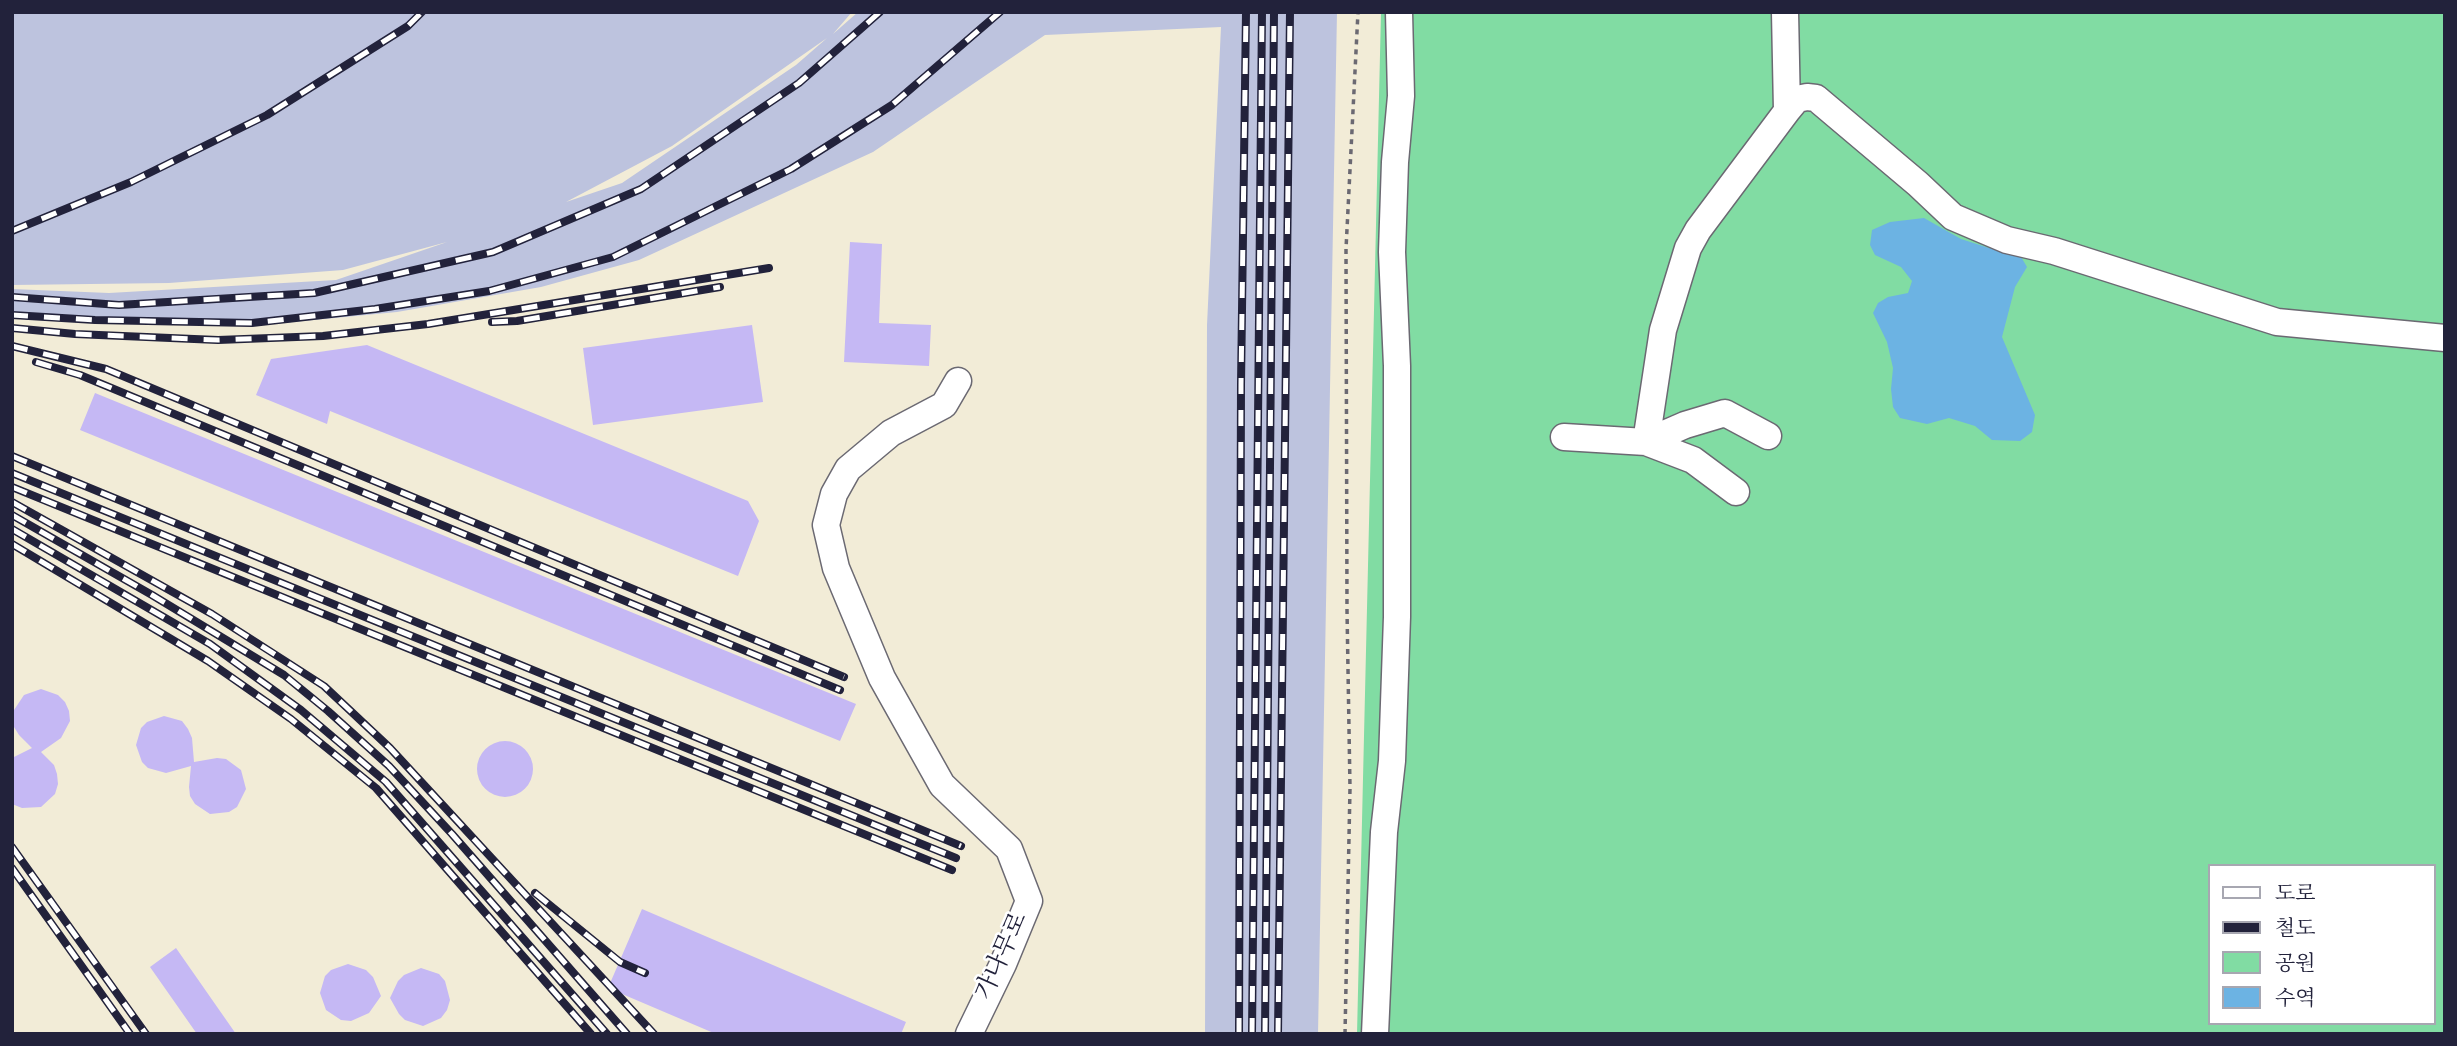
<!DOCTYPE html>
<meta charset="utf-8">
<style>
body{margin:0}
#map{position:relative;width:2457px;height:1046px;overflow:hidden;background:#f2ecd7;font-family:"Sorts Mill Goudy","Noto Serif KR",serif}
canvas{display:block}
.frame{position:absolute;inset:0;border:14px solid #22223b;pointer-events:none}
.legend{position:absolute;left:2208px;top:864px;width:228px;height:161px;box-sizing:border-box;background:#fff;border:2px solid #a7a7b1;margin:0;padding:9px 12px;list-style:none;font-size:21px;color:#22223b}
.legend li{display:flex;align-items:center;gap:14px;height:35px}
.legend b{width:35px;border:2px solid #a7a7b1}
</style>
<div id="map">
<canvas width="2457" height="1046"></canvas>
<div class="frame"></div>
<ul class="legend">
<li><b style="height:9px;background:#fff"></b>도로</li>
<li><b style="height:9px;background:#22223b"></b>철도</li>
<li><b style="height:19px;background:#81dca3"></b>공원</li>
<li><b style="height:19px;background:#6cb3e3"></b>수역</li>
</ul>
</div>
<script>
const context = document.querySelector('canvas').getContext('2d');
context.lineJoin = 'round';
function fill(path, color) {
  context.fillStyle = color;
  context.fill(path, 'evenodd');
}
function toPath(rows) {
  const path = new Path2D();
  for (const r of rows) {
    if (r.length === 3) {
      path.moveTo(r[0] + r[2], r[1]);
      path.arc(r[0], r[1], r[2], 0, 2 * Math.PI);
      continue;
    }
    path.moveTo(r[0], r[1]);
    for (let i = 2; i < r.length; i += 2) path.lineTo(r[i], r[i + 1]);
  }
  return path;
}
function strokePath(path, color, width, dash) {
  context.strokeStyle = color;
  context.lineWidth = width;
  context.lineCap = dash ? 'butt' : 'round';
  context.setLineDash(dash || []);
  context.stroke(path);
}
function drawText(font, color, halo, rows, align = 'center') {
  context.font = font + ' "Sorts Mill Goudy","Noto Serif KR",serif';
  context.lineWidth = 5;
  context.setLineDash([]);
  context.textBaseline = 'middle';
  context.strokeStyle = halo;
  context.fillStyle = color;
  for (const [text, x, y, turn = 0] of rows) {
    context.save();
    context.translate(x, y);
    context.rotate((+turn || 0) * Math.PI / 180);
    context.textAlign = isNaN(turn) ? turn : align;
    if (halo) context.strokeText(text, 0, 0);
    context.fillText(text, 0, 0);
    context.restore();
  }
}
fill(toPath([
 [12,12,852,12,833,34,858,12,1337,12,1318,1034,1205,1034,1207,325,1221,27,1045,35,873,152,639,260,541,287,397,312,272,324,214,325,12,316,12,289,109,293,336,280,447,242,343,270,169,283,12,285],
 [827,38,796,65,622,183,566,202,672,146]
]), '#bdc3de');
fill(toPath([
 [1381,12,2445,12,2445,1034,1357,1034],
 [2210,866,2434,866,2434,1023,2210,1023]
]), '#81dca3');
fill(toPath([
 [1924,218,1961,239,1989,248,2017,250,2027,267,2015,287,2002,337,2035,415,2032,432,2020,441,1992,440,1975,426,1949,418,1927,424,1900,418,1893,407,1891,389,1893,368,1887,342,1873,313,1878,303,1888,297,1908,293,1912,281,1901,267,1875,255,1870,245,1872,230,1890,222]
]), '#6cb3e3');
fill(toPath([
 [850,242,882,244,879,323,931,325,929,366,844,362],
 [752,325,763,402,593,425,583,348],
 [367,345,748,501,759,521,738,576,330,411,327,424,256,395,271,359],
 [95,393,856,704,840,741,80,430],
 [41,689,58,695,65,702,69,711,70,721,61,738,41,752,54,765,57,774,58,784,55,794,41,807,22,808,12,804,12,758,32,748,19,735,14,727,14,710,24,695],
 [164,716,182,721,188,729,192,738,194,762,217,758,226,759,241,770,246,789,237,807,229,812,210,814,195,804,190,796,189,787,191,766,166,773,148,768,142,762,136,745,141,728,147,722],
 [505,769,28],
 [642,909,906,1022,901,1034,716,1034,608,988],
 [176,948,236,1034,197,1034,150,967],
 [348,964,366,970,373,977,381,996,369,1013,351,1021,341,1020,326,1010,320,993,325,976,331,970],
 [421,968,439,974,445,981,450,1000,447,1010,441,1018,423,1026,405,1020,399,1014,390,998,398,981,404,975]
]), '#c5b8f4');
const minor = toPath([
 [1785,12,1787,111],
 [958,381,944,405,891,433,848,469,834,494,826,525,836,568,882,678,942,785,1009,849,1029,901,1003,964,969,1034],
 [1564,437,1646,442,1685,425,1725,413,1768,436],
 [1736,492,1693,460,1646,442,1663,330,1688,248,1698,230,1787,111,1797,99,1807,97,1816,98,1918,184,1953,217,2007,240,2054,251,2277,322,2445,338],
 [1375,1034,1384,832,1392,761,1397,617,1397,366,1392,252,1395,162,1401,96,1399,12]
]);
strokePath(minor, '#6b6972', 29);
strokePath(toPath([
 [1345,1034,1350,788,1347,610,1346,249,1358,12]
]), '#6b6972', 3.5, [5, 5]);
strokePath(minor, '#fff', 26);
const rail = toPath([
 [12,231,131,182,267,115,408,26,422,12],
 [12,297,119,305,314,293,493,252,641,189,799,83,880,12],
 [12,315,95,320,252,323,375,309,489,291,613,257,791,169,892,105,1000,12],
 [492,322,517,321,720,287],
 [12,328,75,334,218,340,323,336,428,324,769,268],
 [12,346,106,369,844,677],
 [36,362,80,375,840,690],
 [12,456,961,846],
 [12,473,956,858],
 [12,487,952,870],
 [12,502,212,614,324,686,390,748,654,1034],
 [12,515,152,595,284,675,328,711,389,766,452,834,627,1034],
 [12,529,210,644,301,710,386,782,607,1034],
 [12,544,208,661,291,719,376,788,591,1034],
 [12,847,146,1034],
 [12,868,130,1034],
 [535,893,620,962,645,973],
 [1239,1034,1241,384,1246,12],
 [1252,1034,1262,12],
 [1265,1034,1274,12],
 [1278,1034,1290,12]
]);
strokePath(rail, '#22223b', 8);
strokePath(rail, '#fff', 5, [16]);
drawText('24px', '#22223b', '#fff', [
 ["가나무로",1004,957,-66]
]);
</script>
